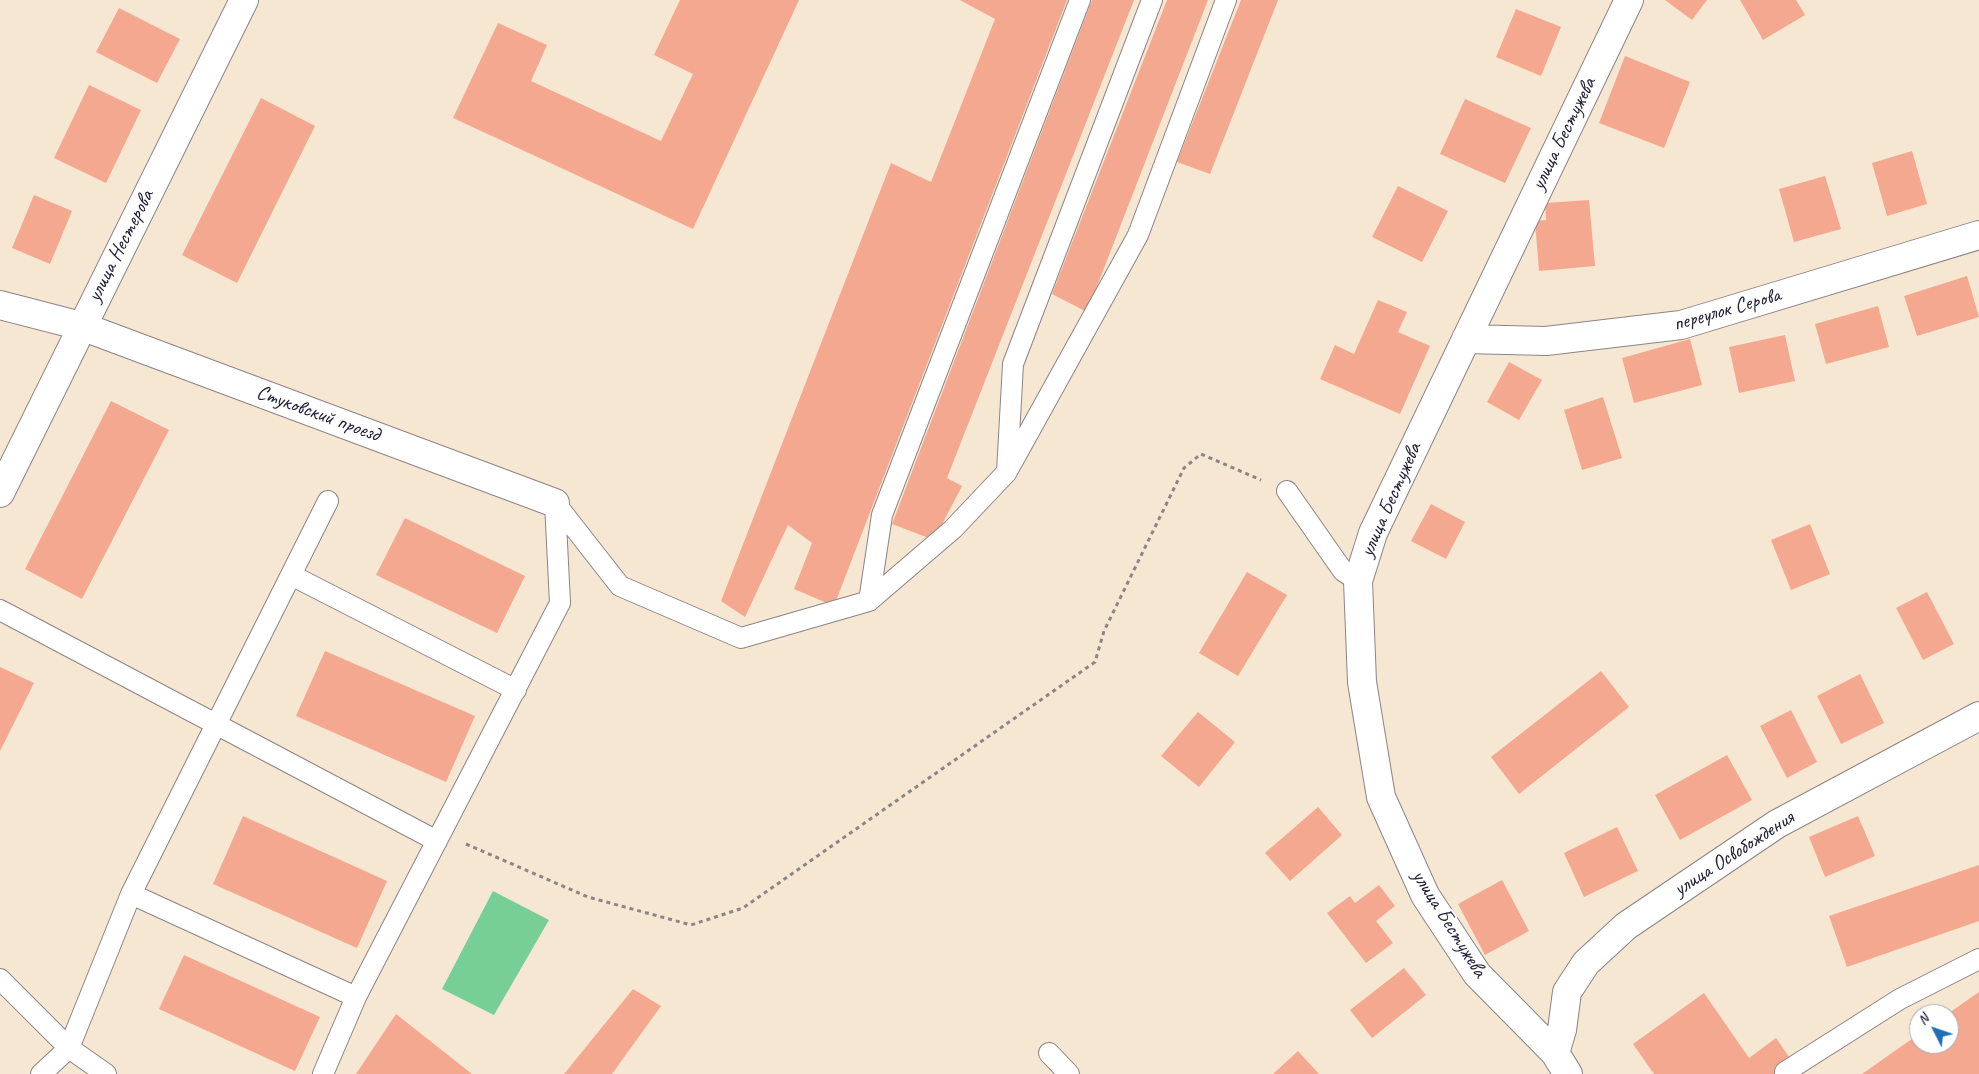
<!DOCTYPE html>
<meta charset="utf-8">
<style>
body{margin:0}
#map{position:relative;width:1979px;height:1074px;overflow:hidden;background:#f6e7d2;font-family:Caveat,sans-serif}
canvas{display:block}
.north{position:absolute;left:1909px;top:1004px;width:50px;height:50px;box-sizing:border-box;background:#fff;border:1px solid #a7a7b1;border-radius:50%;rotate:311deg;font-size:14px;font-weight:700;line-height:20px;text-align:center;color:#22223b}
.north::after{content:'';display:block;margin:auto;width:18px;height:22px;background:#1f6fb2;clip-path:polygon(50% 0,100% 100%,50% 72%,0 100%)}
</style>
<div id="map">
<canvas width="1979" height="1074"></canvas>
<div class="north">N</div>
</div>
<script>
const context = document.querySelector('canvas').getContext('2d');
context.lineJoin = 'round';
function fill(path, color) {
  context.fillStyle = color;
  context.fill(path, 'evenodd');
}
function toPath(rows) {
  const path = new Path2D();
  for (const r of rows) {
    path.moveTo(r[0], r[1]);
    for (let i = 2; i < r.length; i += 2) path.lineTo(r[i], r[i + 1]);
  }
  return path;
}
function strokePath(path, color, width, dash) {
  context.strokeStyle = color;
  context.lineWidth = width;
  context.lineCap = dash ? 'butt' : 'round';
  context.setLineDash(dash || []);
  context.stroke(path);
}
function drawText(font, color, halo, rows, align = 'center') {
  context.font = font + ' Caveat,sans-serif';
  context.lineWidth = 4;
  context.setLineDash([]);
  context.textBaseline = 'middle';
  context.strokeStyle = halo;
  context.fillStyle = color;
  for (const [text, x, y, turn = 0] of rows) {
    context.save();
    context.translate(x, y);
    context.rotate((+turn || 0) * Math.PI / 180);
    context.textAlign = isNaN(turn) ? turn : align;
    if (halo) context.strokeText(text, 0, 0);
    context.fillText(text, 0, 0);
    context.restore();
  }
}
fill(toPath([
 [493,891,549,920,494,1015,442,989]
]), '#77cf95');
fill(toPath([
 [680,0,799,0,693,229,453,118,498,23,547,45,531,81,661,141,693,74,654,55],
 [960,0,1067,0,834,606,794,589,812,543,788,525,745,617,721,601,891,163,931,182,995,19],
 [1092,0,1134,0,947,478,962,486,934,540,892,524],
 [1167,0,1208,0,1087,312,1052,294],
 [1241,0,1278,0,1210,174,1177,162],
 [1665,0,1707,0,1692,20],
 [1740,0,1796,0,1805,15,1763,40],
 [119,8,180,39,157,83,96,52],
 [1516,9,1561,27,1541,76,1496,57],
 [1625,56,1690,82,1664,148,1599,123],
 [89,85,141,110,106,183,54,158],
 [261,98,315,126,237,283,182,255],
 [1465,99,1531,128,1505,183,1440,154],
 [1912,151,1927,204,1887,216,1872,163],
 [1825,176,1841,229,1794,242,1779,189],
 [1398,186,1448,211,1422,262,1372,237],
 [34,195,72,211,50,264,12,248],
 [1589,200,1595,266,1539,271,1535,221,1546,220,1545,203],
 [1967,276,1979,317,1917,336,1904,296],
 [1378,300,1407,312,1398,332,1430,346,1400,414,1320,379,1335,345,1354,354],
 [1878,306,1889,347,1826,364,1815,324],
 [1785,335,1795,381,1739,393,1729,347],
 [1690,339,1702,385,1634,403,1622,358],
 [1509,362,1542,380,1519,420,1487,402],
 [1603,397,1622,458,1582,470,1564,410],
 [111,401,169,430,82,599,25,569],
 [1431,504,1465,522,1446,559,1411,541],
 [405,518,525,576,497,633,376,575],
 [1810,524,1830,574,1791,590,1771,540],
 [1247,572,1287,595,1238,676,1199,653],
 [1927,592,1954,644,1923,660,1896,608],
 [325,651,475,716,446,782,296,716],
 [0,667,34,683,0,751],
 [1601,671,1629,707,1519,794,1491,757],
 [1860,674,1884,723,1841,744,1817,696],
 [1791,710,1817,762,1787,778,1760,726],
 [1198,712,1235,742,1199,787,1161,756],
 [1727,755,1752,800,1680,840,1655,795],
 [1318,807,1342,835,1290,881,1265,853],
 [243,816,387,881,357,948,213,884],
 [1858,816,1875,856,1825,877,1809,837],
 [1617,827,1638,871,1584,897,1564,853],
 [1979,865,1979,921,1847,967,1829,916],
 [1502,880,1529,931,1485,955,1458,904],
 [1379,885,1395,906,1376,921,1393,943,1366,963,1327,913,1350,896,1355,903],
 [184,955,320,1017,295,1071,159,1009],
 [1404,968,1426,995,1372,1038,1350,1010],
 [633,989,661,1006,612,1074,564,1074],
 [1979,992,1979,1074,1862,1074,1919,1034,1919,1044,1949,1044,1949,1013],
 [1704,993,1749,1058,1776,1038,1801,1074,1654,1074,1633,1044],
 [396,1014,472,1074,356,1074],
 [1298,1051,1319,1074,1273,1074]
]), '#f4a88f');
const lane = toPath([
 [1009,468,1138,235,1226,0],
 [1287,491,1343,571,1358,581],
 [555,503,620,586,741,638,869,601,882,515,1080,0],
 [291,575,516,690],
 [869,601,953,529,1007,472,1013,364,1152,0],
 [0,610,437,841],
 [131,894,356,997],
 [0,979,69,1048,106,1074],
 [1049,1053,1069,1074],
 [41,1074,69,1048,131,894,328,501],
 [323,1074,356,997,560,603,555,503],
 [1786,1074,1785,1072,1900,999,1979,959]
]);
const street = toPath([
 [0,305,81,326,555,503],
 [1466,339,1546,341,1681,325,1979,235],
 [0,493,244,0],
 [1555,1053,1562,1030,1567,992,1586,963,1626,926,1777,824,1979,716],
 [1568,1074,1555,1053,1477,974,1425,895,1381,797,1362,682,1358,581,1373,533,1629,0]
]);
strokePath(lane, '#8c8486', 22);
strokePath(street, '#8c8486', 30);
strokePath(toPath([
 [466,844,588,897,691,925,743,908,1095,662,1104,631,1184,468,1201,454,1261,480]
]), '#8c8486', 3, [4, 4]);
strokePath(lane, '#fff', 20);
strokePath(street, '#fff', 28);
drawText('21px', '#22223b', '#fff', [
 ["улица Бестужева",1564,134,-64],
 ["улица Нестерова",121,246,-63],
 ["переулок Серова",1727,310,-16],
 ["Стуковский проезд",318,414,20],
 ["улица Бестужева",1391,500,-66],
 ["улица Освобождения",1734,854,-33],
 ["улица Бестужева",1449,924,58]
]);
</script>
